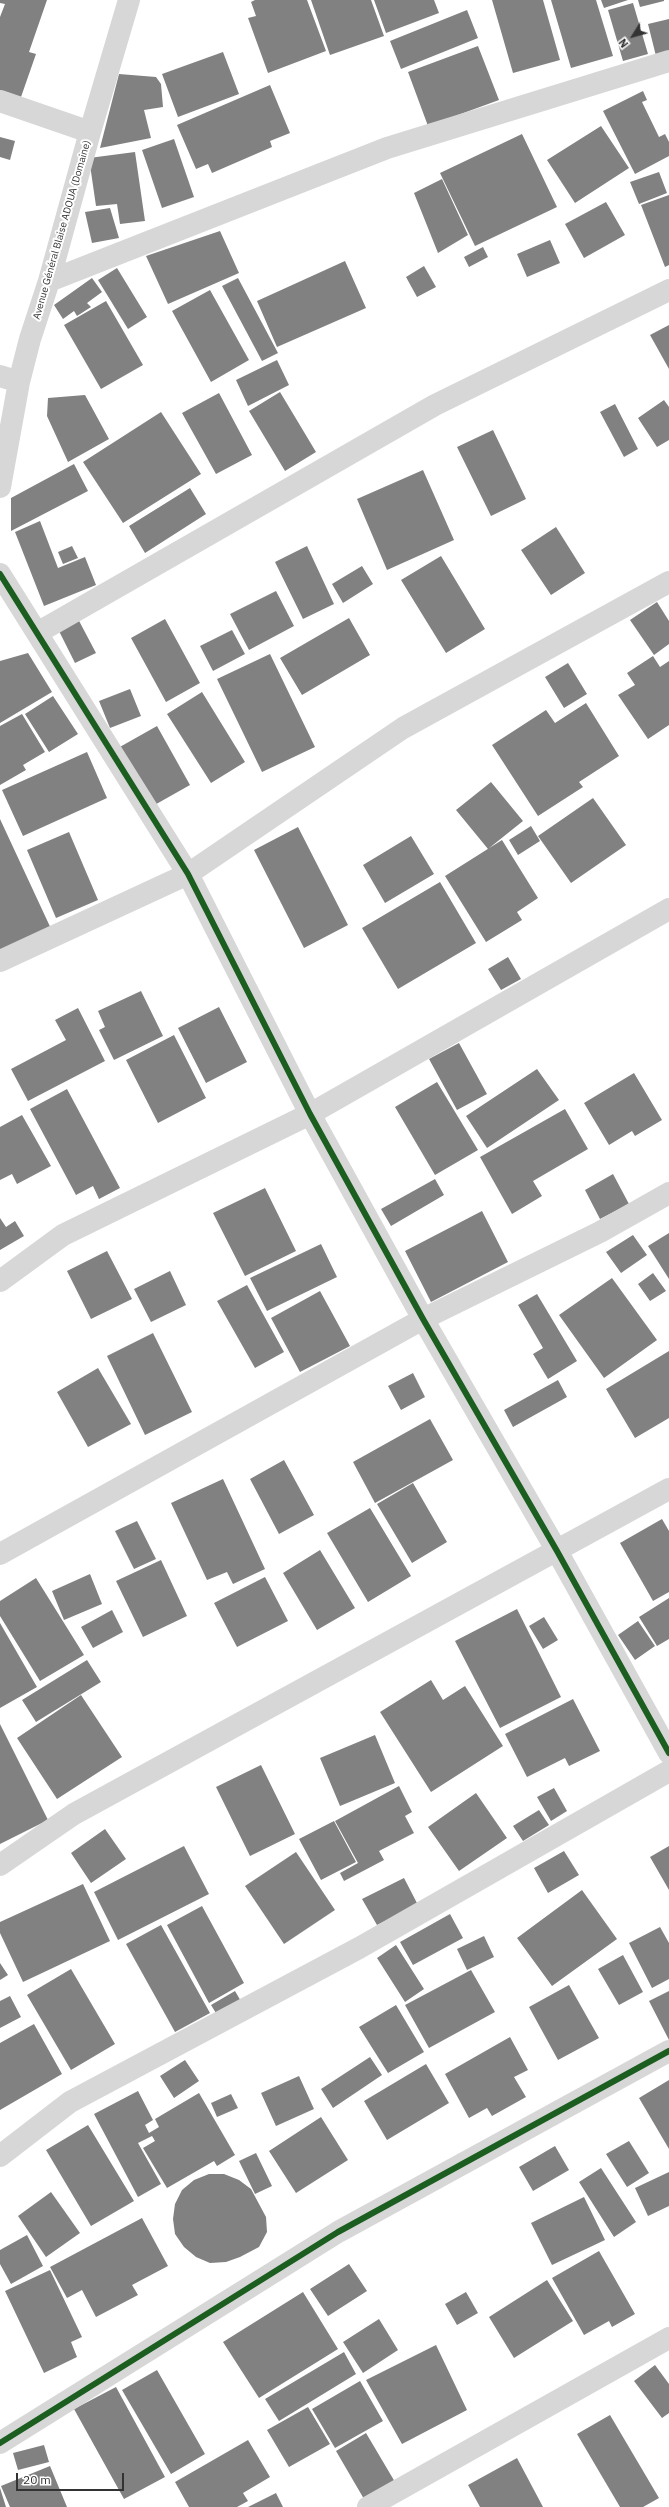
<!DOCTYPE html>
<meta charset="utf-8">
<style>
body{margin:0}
#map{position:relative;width:669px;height:2507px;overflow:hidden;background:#fff;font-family:"IBM Plex Sans",sans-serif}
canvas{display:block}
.north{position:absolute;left:613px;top:16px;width:40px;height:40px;-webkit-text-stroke:3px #fff;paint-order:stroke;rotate:233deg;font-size:11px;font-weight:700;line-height:16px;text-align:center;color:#333}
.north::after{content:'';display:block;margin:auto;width:14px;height:18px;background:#333;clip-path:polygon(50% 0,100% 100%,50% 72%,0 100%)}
.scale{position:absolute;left:16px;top:2473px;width:108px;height:18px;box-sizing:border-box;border:2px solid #333;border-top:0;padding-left:5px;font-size:12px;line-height:14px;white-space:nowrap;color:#333;-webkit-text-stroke:3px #fff;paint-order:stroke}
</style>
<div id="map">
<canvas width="669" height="2507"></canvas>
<div class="north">N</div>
<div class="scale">20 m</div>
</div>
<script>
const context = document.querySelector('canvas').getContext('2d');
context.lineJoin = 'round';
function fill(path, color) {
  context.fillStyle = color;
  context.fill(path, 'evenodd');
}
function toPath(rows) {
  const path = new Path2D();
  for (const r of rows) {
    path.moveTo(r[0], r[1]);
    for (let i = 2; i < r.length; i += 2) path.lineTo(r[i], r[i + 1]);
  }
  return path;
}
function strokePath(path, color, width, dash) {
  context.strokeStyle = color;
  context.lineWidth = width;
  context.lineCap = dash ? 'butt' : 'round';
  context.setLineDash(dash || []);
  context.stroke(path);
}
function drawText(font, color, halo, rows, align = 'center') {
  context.font = font + ' "IBM Plex Sans",sans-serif';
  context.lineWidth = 4;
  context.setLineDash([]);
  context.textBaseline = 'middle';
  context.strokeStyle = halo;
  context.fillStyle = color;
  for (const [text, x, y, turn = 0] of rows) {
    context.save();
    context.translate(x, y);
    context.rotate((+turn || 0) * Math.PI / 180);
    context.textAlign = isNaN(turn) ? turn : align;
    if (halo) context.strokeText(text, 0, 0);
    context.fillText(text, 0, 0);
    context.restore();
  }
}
fill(toPath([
 [0,0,47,0,29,52,36,54,21,97,0,90,0,17,5,4,0,3],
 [255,0,307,0,326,51,268,73,248,18,256,16,251,2],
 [311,0,371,0,384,36,330,55],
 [374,0,434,0,439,13,386,33],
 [492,0,543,0,560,60,513,73],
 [551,0,596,0,613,56,571,68],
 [601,0,628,0,604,8],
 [638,0,664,0,664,1,640,7],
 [633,3,648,54,623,61,608,10],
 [467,10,478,38,401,69,390,41],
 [669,19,669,53,656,56,648,24],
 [478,46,499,100,428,126,408,72],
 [223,52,239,94,178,117,162,74],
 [119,74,156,77,161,84,163,107,144,110,151,138,100,148],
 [270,85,290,133,270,141,272,147,212,173,208,164,196,169,177,125],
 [643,91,647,100,642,102,659,137,665,134,669,142,669,156,635,174,603,111],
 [601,126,629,168,575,203,547,160],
 [522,134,557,207,475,246,440,173],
 [0,137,15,141,10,160,0,157],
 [174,139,194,197,162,208,142,150],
 [135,152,145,221,120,224,117,204,96,206,89,158],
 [659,172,667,193,639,204,630,182],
 [442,179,468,235,438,253,414,193],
 [669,195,669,265,665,267,641,205],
 [606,202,625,235,584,258,565,224],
 [110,208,119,238,92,243,85,212],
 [220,231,239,273,168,304,146,256],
 [550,240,560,263,527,277,517,254],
 [483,247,488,257,469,267,464,257],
 [345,261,366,308,277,347,257,301],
 [424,266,436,287,417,297,406,277],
 [117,268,147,317,128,329,98,280],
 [92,278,102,292,87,303,91,307,77,316,74,311,63,319,54,305],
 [238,278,278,353,262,361,222,286],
 [210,290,249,360,211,382,172,311],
 [106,301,143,365,101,389,64,325],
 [669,325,669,369,650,335],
 [277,360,289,385,248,406,236,380],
 [280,392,316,452,285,471,249,411],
 [219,393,252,455,216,474,182,413],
 [85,395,109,439,68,462,47,416,48,398],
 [664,400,669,407,669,440,657,447,638,418],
 [615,404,638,449,624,457,600,412],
 [161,412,201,474,123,523,83,462],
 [493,430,526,499,491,516,457,447],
 [74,464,88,491,11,531,11,498],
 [423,470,454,540,387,570,357,499],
 [190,488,206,514,145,553,129,526],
 [40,521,58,568,85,557,96,585,44,606,15,532],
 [556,527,585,573,551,595,521,550],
 [72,546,78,558,63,564,58,552],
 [307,546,334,604,303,619,275,562],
 [441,556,485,629,446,653,401,580],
 [362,566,373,584,343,603,332,584],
 [276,591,294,626,249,650,230,614],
 [657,602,669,621,669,644,654,655,630,620],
 [77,617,96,653,75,663,57,627],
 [349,618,370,655,302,695,280,658],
 [165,619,200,683,166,702,131,638],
 [232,630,245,654,213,671,200,646],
 [28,653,52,692,0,723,0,661],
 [270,654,315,747,262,772,217,679],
 [653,656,660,667,669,661,669,725,648,739,618,695,635,685,627,673],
 [568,663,587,694,564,708,545,677],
 [130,689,141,716,110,728,99,701],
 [202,692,245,762,211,783,167,714],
 [53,696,78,734,49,752,25,714],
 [586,703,619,756,579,782,583,787,538,816,492,745,546,710,555,723],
 [22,714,45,752,23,765,26,770,0,785,0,726],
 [157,726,190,785,151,807,118,748],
 [87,752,107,798,23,836,2,790],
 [491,782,523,821,488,849,456,810],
 [593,798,626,845,571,883,538,836],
 [0,819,53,933,0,955],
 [531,826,540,841,518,855,509,840],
 [298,827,348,925,304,948,254,850],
 [69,832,98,900,56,918,27,850],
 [411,836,434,874,385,903,363,865],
 [502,840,538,898,517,912,522,920,486,942,445,876],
 [440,882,476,943,398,989,362,928],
 [508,957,521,979,501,990,488,969],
 [141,991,163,1036,114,1060,99,1030,105,1027,98,1011],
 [219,1007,247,1062,206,1083,178,1028],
 [78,1008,105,1061,28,1101,11,1069,66,1040,55,1020],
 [174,1035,206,1098,158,1123,126,1060],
 [459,1043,487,1094,457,1110,429,1059],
 [537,1069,559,1100,487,1148,466,1116],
 [634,1073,662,1120,635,1136,632,1131,609,1145,584,1103],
 [437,1082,478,1150,435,1175,395,1107],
 [67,1089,120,1188,99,1199,93,1186,76,1195,30,1109],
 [565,1109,588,1149,533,1181,542,1196,512,1214,480,1157],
 [22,1115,51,1166,17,1184,12,1174,0,1180,0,1127],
 [613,1174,629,1204,600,1219,585,1190],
 [435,1179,444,1195,391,1226,381,1209],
 [265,1188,296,1251,245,1276,213,1213],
 [482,1211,508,1262,431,1302,405,1251],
 [0,1218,6,1227,15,1221,24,1236,0,1250],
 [669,1233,669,1279,648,1246],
 [633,1235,647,1255,621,1273,606,1252],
 [321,1244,337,1277,267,1311,250,1278],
 [107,1251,132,1299,91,1319,67,1271],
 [170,1271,186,1305,151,1322,134,1289],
 [653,1273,666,1291,650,1301,638,1284],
 [612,1278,657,1340,604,1378,559,1315],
 [247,1285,284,1352,255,1368,217,1301],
 [320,1291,350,1346,300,1372,271,1318],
 [537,1294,577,1361,548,1379,533,1354,543,1348,518,1305],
 [153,1333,192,1412,145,1435,107,1356],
 [669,1351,669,1418,635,1438,606,1389],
 [98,1368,131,1424,88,1447,57,1392],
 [413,1373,425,1397,401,1410,388,1386],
 [558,1380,567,1397,513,1427,504,1410],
 [430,1419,453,1460,375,1503,353,1462],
 [284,1460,314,1515,279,1534,250,1479],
 [223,1479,265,1569,233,1584,227,1572,207,1580,171,1503],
 [413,1483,447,1542,412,1563,377,1504],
 [370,1508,411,1576,368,1602,327,1533],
 [662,1519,669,1531,669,1592,653,1601,620,1543],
 [137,1521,156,1559,134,1569,115,1531],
 [320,1550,355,1608,317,1630,283,1573],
 [161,1560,187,1616,143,1637,116,1581],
 [90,1574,102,1604,64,1620,52,1591],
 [265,1577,288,1621,237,1647,214,1603],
 [36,1578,84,1655,40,1681,0,1616,0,1601],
 [669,1598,669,1639,657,1646,639,1617],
 [517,1609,561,1697,500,1728,455,1641],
 [112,1610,123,1632,93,1648,81,1627],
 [544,1617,558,1640,543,1649,529,1626],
 [638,1621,655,1646,635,1660,618,1635],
 [0,1623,37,1687,0,1708],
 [87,1660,101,1682,36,1722,22,1700],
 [431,1680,443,1700,465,1686,503,1746,431,1792,380,1712],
 [81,1695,122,1757,57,1799,17,1738],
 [573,1699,600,1751,569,1766,565,1758,527,1777,505,1734],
 [0,1724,48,1820,0,1844],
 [375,1735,395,1783,340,1806,320,1758],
 [261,1765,295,1834,250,1856,216,1787],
 [399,1786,412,1812,405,1816,414,1833,379,1851,384,1860,344,1881,340,1873,358,1863,335,1821],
 [554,1788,567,1811,551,1821,537,1797],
 [476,1793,507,1838,459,1871,428,1827],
 [539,1810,549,1825,523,1841,513,1826],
 [334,1821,356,1862,321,1880,299,1839],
 [105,1829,126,1859,91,1883,71,1853],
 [184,1846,209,1894,118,1940,94,1892],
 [669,1846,669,1890,650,1857],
 [564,1851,579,1875,548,1893,534,1868],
 [296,1852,335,1910,284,1944,245,1886],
 [404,1878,418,1905,377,1925,362,1899],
 [83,1884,110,1941,23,1982,0,1933,0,1922],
 [582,1890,617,1939,552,1986,517,1938],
 [202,1906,244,1983,209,2003,167,1925],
 [450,1914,463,1938,413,1965,400,1942],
 [161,1925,210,2013,175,2032,126,1944],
 [660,1927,669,1943,669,1979,652,1988,629,1943],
 [484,1936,494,1957,467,1970,457,1949],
 [396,1945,424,1989,405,2002,377,1958],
 [623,1955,643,1992,619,2005,598,1969],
 [0,1963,8,1975,0,1980],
 [71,1969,115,2044,71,2070,27,1995],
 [471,1970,495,2012,429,2048,405,2005],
 [569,1985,599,2038,558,2060,529,2007],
 [235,1991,242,2003,219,2018,211,2005],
 [669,1991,669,2040,649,2001],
 [10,1996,21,2017,0,2028,0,2001],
 [396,2005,424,2052,388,2073,359,2027],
 [34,2024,62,2074,0,2110,0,2043],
 [510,2037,528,2070,514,2077,526,2097,492,2116,487,2108,469,2118,445,2074],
 [370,2057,382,2075,333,2108,321,2089],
 [185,2060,199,2081,174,2098,160,2076],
 [426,2064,449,2103,387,2140,364,2101],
 [299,2076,314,2109,276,2126,261,2093],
 [669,2080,669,2149,639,2098],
 [138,2091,153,2120,145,2125,149,2133,159,2127,155,2119,199,2093,235,2155,217,2166,214,2161,167,2188,143,2148,155,2141,152,2136,138,2143,161,2184,138,2197,94,2114],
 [231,2094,238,2108,217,2117,211,2103],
 [321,2117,348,2160,296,2193,269,2151],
 [88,2125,134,2201,91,2226,46,2150],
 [629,2141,649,2173,627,2187,606,2154],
 [555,2146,569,2170,533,2191,519,2167],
 [256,2153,272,2186,255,2194,239,2161],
 [601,2168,636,2222,614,2237,579,2182],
 [669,2172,669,2206,648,2216,635,2188],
 [209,2174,224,2174,239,2180,251,2189,266,2217,267,2232,259,2247,240,2257,226,2262,210,2263,196,2257,184,2247,175,2234,173,2219,175,2204,182,2190,194,2180],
 [51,2192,80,2233,46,2257,18,2216],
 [584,2197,605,2240,552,2265,531,2223],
 [142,2218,168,2266,132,2285,138,2295,96,2317,82,2290,67,2298,50,2267],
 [27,2235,43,2266,11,2284,0,2264,0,2250],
 [599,2251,635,2314,612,2327,609,2321,584,2335,552,2278],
 [349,2264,367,2291,328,2316,310,2289],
 [50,2270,82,2337,71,2342,77,2357,44,2373,5,2291],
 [547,2280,573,2321,514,2358,489,2317],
 [303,2292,338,2349,259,2398,223,2342],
 [466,2292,478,2313,457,2325,445,2304],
 [379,2319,398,2350,363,2373,343,2342],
 [436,2345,467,2410,402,2444,366,2380],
 [344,2352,356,2374,279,2421,265,2399],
 [655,2365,669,2384,669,2413,662,2418,634,2381],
 [157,2370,205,2454,171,2474,122,2390],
 [360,2381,383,2421,335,2448,312,2409],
 [116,2387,165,2477,124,2499,74,2409],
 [308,2407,330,2444,289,2467,267,2430],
 [610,2415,659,2498,643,2507,620,2507,577,2434],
 [366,2433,395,2482,364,2499,336,2451],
 [248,2440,270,2477,243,2493,248,2501,237,2507,189,2507,175,2482],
 [44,2445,49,2462,18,2470,13,2453],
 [517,2458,543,2507,480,2507,468,2485],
 [50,2466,67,2507,10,2507,1,2486],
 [0,2488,6,2507,0,2507],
 [276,2493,283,2507,248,2507]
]), '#818181');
strokePath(toPath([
 [0,101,90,132],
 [49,281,387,148,669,61],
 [0,376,19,382],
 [0,487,19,382,30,339,49,281,90,132,129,0],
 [0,574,188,874,310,1114,423,1319,557,1551,669,1753],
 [37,633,435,405,669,290],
 [0,961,188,874,403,728,669,582],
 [0,1281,63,1235,310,1114,669,909],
 [0,1554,423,1319,600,1232,669,1193],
 [0,1865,74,1814,669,1489],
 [0,2156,70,2102,359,1948,669,1771],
 [0,2443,338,2232,669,2051],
 [368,2507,669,2338]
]), '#d7d7d7', 22);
strokePath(toPath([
 [0,574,188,874,310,1114,423,1319,557,1551,669,1753],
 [0,2443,338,2232,669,2051]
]), '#1b5e20', 6);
drawText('10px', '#333', '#fff', [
 ["Avenue Général Blaise ADOUA (Domaine)",62,230,-74]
]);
</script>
